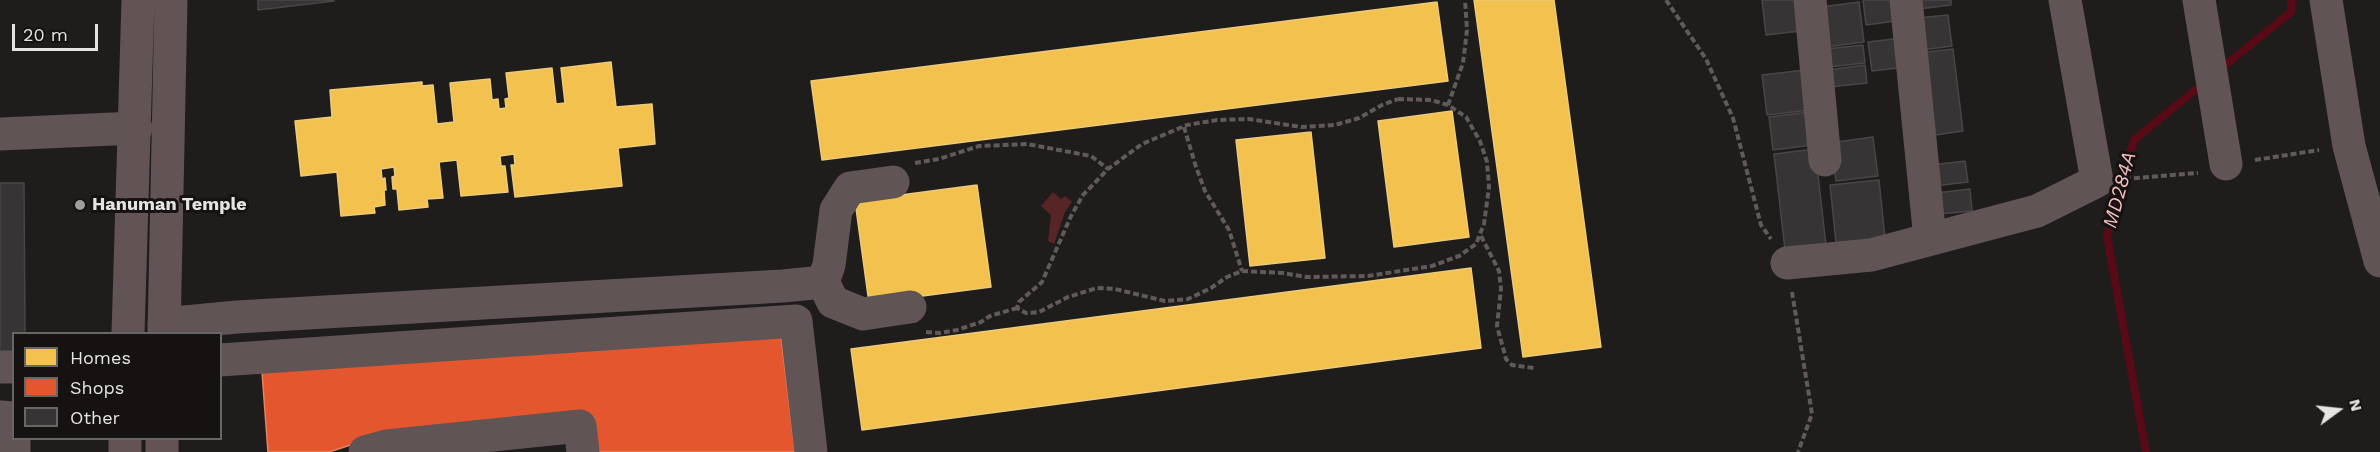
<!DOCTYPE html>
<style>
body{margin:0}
#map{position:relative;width:2380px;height:452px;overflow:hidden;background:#1f1c1c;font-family:"Work Sans",sans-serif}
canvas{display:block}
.legend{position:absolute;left:12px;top:332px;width:210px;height:108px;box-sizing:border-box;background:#161212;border:2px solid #696666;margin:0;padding:8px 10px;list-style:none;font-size:18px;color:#e6e3e3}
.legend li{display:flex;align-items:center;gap:12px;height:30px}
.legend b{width:30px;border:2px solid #696666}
.north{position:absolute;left:2308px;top:380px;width:60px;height:60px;-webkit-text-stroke:4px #161212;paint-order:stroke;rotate:75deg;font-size:16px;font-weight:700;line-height:24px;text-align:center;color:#e6e3e3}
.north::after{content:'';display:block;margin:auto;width:21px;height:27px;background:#e6e3e3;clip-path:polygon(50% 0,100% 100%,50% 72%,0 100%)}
.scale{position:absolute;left:12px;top:24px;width:86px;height:27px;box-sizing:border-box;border:3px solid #e6e3e3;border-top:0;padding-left:8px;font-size:18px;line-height:21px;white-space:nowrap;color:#e6e3e3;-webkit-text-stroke:4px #161212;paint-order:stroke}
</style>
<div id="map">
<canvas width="2380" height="452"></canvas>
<ul class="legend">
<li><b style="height:16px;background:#f2c14e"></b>Homes</li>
<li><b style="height:16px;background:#e4572e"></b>Shops</li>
<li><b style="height:16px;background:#363434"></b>Other</li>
</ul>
<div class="north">N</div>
<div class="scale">20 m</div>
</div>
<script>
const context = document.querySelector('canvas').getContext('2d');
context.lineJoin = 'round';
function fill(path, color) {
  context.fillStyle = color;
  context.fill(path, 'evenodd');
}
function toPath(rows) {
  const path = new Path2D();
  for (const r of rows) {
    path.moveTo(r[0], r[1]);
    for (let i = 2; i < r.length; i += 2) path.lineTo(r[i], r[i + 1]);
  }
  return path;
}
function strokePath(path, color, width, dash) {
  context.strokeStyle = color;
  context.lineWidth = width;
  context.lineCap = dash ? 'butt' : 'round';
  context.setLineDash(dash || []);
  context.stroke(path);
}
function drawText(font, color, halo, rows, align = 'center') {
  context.font = font + ' "Work Sans",sans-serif';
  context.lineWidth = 6;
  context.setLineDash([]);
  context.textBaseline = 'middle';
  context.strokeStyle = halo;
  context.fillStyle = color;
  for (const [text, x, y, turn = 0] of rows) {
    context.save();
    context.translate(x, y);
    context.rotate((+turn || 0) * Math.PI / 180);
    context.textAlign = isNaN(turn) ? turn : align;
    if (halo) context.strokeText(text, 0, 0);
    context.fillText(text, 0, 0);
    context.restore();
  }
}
fill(toPath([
 [1053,192,1061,199,1065,196,1072,202,1065,212,1054,244,1048,241,1051,215,1041,206]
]), '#582526');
const homes = toPath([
 [1474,0,1554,0,1601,347,1523,357,1474,0],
 [1437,2,1448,81,822,160,811,81,1437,2],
 [611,62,616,107,652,104,655,144,618,148,622,186,515,197,511,165,515,165,514,154,500,156,501,166,505,166,508,192,461,196,457,160,439,162,443,198,427,199,428,207,399,210,397,189,393,189,392,177,395,176,394,167,381,169,382,179,385,178,386,190,384,190,385,205,374,207,375,213,341,216,337,172,301,176,295,121,332,117,330,90,422,82,422,86,433,85,437,124,454,122,450,83,490,79,492,100,498,99,499,109,506,108,505,99,509,98,506,73,552,68,556,104,565,103,561,68,611,62],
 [1452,111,1469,237,1394,247,1378,121,1452,111],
 [1311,132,1325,258,1250,266,1236,140,1311,132],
 [977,185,991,287,869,303,855,201,977,185],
 [1471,268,1481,348,862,430,851,349,1471,268]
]);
fill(homes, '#f2c14e');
strokePath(homes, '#eecb7b', 1.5);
const shops = toPath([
 [781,336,795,452,598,452,594,417,388,433,329,452,268,452,262,372,781,336]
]);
fill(shops, '#e4572e');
strokePath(shops, '#e58164', 1.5);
strokePath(toPath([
 [2219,70,2291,12,2291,0],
 [2146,452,2107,236,2134,140,2205,82]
]), '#590a17', 8);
const building = toPath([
 [258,0,334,0,334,1,258,10,258,0],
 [1762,0,1805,0,1809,30,1766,35,1762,0],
 [1863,0,1899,0,1902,20,1866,25,1863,0],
 [1918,0,1951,0,1951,5,1919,9,1918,0],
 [1859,2,1864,42,1826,47,1821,7,1859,2],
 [1948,15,1952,46,1922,50,1917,18,1948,15],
 [1902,38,1906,67,1872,71,1868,42,1902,38],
 [1863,45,1865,63,1828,67,1826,49,1863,45],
 [1953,49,1963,131,1928,136,1918,53,1953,49],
 [1865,65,1867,83,1830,87,1828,70,1865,65],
 [1805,70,1810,110,1767,115,1762,75,1805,70],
 [1809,112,1813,145,1773,150,1769,117,1809,112],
 [1873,137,1878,176,1836,181,1830,143,1873,137],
 [1815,149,1826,245,1785,250,1774,154,1815,149],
 [1965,161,1968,182,1934,186,1932,165,1965,161],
 [1879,180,1885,238,1836,243,1830,185,1879,180],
 [0,183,24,183,25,334,14,334,14,362,0,362,0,183],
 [1970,189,1972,211,1939,214,1936,193,1970,189]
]);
fill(building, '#363434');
strokePath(building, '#484646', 1.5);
strokePath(toPath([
 [1666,0,1706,59,1733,118,1761,225,1771,239],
 [1398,99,1431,100,1448,105,1466,117,1480,141,1487,162,1489,187,1484,224,1476,244,1459,256,1432,266,1368,276,1306,277,1283,273,1242,271,1227,277,1211,288,1188,299,1165,301,1115,289,1097,288,1068,297,1039,312,1026,313,1017,308,1019,302,1042,282,1071,216,1083,195,1108,169,1142,144,1187,125,1217,120,1249,119,1301,127,1335,125,1359,118,1382,105,1398,99],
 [1448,105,1463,63,1467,30,1465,0],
 [1184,127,1196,167,1205,191,1229,230,1242,271],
 [2255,160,2319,150],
 [915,163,939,159,979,146,1027,144,1091,156,1108,169],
 [2125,179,2198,173],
 [1481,236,1499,271,1501,289,1497,326,1506,359,1512,365,1534,368],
 [1792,292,1812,414,1798,452],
 [926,332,940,333,957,330,981,322,990,316,1017,308]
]), '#625a5a', 4, [6, 3]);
strokePath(toPath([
 [1810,0,1825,160],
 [1906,0,1930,239],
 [2199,0,2226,164],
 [2326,0,2349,146,2380,261],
 [0,134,136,128],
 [893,182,850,188,836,210,829,265,823,282,833,302,863,314,910,307],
 [1787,263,1871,255,2037,211,2097,181,2065,0],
 [164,324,237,317,783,286,823,282],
 [220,360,796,321,811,452],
 [0,367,14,367],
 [0,417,14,418],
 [14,452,14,438],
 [365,452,387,446,580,426,583,452]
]), '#605454', 33);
strokePath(toPath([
 [128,334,138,0],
 [164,334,171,0],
 [125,438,125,452],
 [162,452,162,438]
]), '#625454', 33);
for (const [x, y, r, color] of [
 [80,205,6,"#a09d9d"]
]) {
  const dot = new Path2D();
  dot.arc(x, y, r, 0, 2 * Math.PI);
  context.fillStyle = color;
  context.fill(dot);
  strokePath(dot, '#161212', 2);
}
drawText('bold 18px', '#e6e3e3', '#161212', [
 ["Hanuman Temple",92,205]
], 'left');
drawText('italic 20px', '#f2bfbd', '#161212', [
 ["MD284A",2120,190,-75]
]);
</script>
